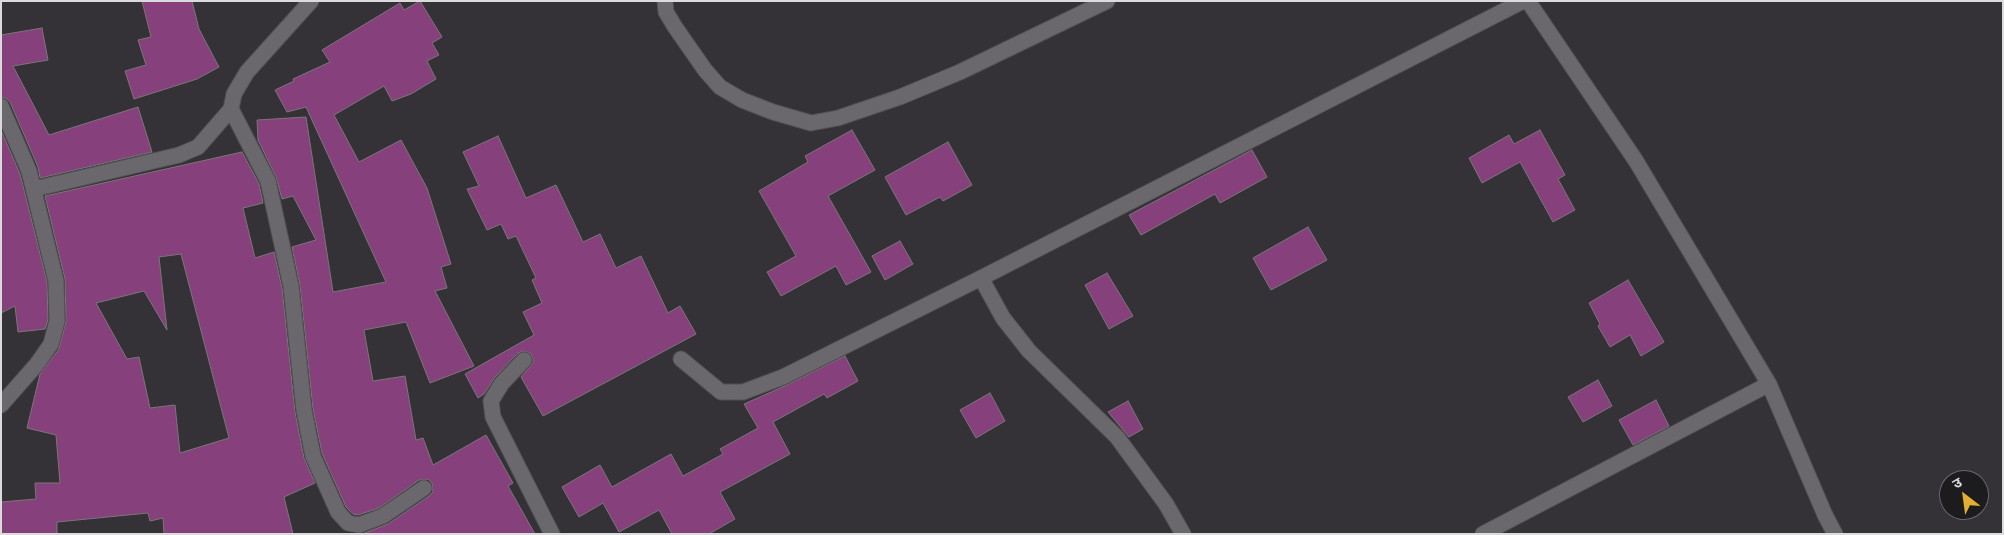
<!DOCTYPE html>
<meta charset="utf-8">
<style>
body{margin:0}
#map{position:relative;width:2004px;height:535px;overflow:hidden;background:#343237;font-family:"PT Sans","Noto Sans Devanagari",sans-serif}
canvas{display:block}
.frame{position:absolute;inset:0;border:2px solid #dbdadd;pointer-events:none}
.north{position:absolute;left:1939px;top:470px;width:50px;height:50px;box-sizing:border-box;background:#1c1b1d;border:1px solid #68676a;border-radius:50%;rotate:330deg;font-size:14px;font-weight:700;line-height:20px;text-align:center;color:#dbdadd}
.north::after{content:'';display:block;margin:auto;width:18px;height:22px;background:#e2af34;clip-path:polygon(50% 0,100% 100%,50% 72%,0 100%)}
</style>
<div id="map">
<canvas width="2004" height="535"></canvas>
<div class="frame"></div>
<div class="north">उ</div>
</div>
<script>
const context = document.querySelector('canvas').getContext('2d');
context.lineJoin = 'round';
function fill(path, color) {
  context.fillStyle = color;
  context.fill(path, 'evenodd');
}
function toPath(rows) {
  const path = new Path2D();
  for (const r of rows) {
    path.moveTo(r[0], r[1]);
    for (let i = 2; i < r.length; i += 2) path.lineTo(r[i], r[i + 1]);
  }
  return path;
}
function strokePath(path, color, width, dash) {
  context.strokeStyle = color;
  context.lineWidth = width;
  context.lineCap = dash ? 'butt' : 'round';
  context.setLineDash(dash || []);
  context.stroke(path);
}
const building = toPath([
 [142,1,192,1,199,29,219,67,197,79,134,99,125,71,146,65,138,40,151,37,142,1],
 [420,1,442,37,432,43,439,55,427,61,436,79,411,94,392,101,384,86,334,115,359,162,401,140,427,188,451,264,441,267,447,288,435,291,474,366,430,383,406,322,364,330,373,381,405,376,416,440,423,438,433,465,486,435,513,483,508,486,535,534,362,534,388,524,429,496,433,492,432,483,428,479,419,480,379,508,358,515,353,514,346,507,322,453,313,409,300,285,292,247,316,240,293,196,282,199,276,177,258,140,257,120,306,117,333,292,386,282,306,107,287,112,275,90,294,81,293,79,330,62,322,50,400,3,404,10,420,1],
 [42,28,48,60,13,66,49,135,138,107,152,152,40,178,38,167,10,102,6,98,1,97,1,35,42,28],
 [1,130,20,174,47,282,48,320,45,329,18,332,15,306,1,313,1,130],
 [852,130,875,170,828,196,871,272,846,285,836,266,781,296,767,272,796,256,759,191,808,162,805,156,852,130],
 [1540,130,1565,175,1558,179,1575,210,1553,222,1520,162,1482,183,1469,158,1509,135,1514,144,1540,130],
 [498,136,526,198,556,185,583,242,600,234,616,268,641,256,668,313,680,306,696,334,543,416,521,377,533,363,533,358,530,353,522,351,517,354,495,377,484,394,478,398,465,374,534,335,523,312,542,303,532,280,536,278,516,236,508,239,501,224,487,230,467,189,479,186,463,152,498,136],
 [948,142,972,185,943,201,940,197,906,215,885,177,948,142],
 [1252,150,1267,177,1220,203,1215,194,1141,235,1129,215,1252,150],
 [242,152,259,184,263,203,243,208,255,258,274,252,282,288,295,412,304,458,315,483,284,497,293,534,164,534,163,518,150,521,148,513,57,522,57,534,1,534,1,502,36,499,35,483,60,483,56,435,27,428,40,374,59,349,66,321,65,279,45,196,242,152],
 [181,254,229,438,180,453,175,405,150,408,139,357,127,359,96,303,144,291,167,330,159,257,181,254],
 [1308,227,1327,260,1271,290,1253,258,1308,227],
 [900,241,913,264,885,280,872,256,900,241],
 [1107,273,1133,316,1109,329,1085,285,1107,273],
 [1628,280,1664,342,1641,356,1630,335,1610,347,1598,326,1600,324,1589,303,1628,280],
 [845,356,858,381,827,398,824,394,773,422,790,454,720,492,735,519,709,534,672,534,659,510,619,532,603,503,579,517,562,487,600,465,612,487,671,454,683,476,723,454,720,449,758,428,744,404,787,385,845,356],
 [1598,380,1612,406,1583,422,1568,397,1598,380],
 [990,393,1005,421,976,438,960,410,990,393],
 [1656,400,1669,426,1633,445,1619,420,1656,400],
 [1128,401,1143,429,1129,437,1108,412,1128,401]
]);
fill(building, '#86407c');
strokePath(building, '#7b767a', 1);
const minor = toPath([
 [665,1,666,12,675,27,705,70,720,87,742,100,773,112,811,123,838,118,900,97,960,72,1107,1],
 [1528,1,1636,161,1769,384,1825,515,1835,534],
 [1,106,29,171,56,281,57,321,51,344,37,364,1,405],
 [231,109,268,181,291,286,304,410,313,456,338,512,348,523,359,525,383,516,424,488],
 [34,189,179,155,198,147,231,109,234,94,247,72,311,1],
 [981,278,1003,318,1029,351,1117,437,1166,504,1183,534],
 [681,359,721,392,743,392,783,377,981,278,1523,1],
 [524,360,502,383,491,401,493,417,552,534],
 [1483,534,1769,384]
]);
strokePath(minor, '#515053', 17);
strokePath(minor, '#6a686d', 15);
</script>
